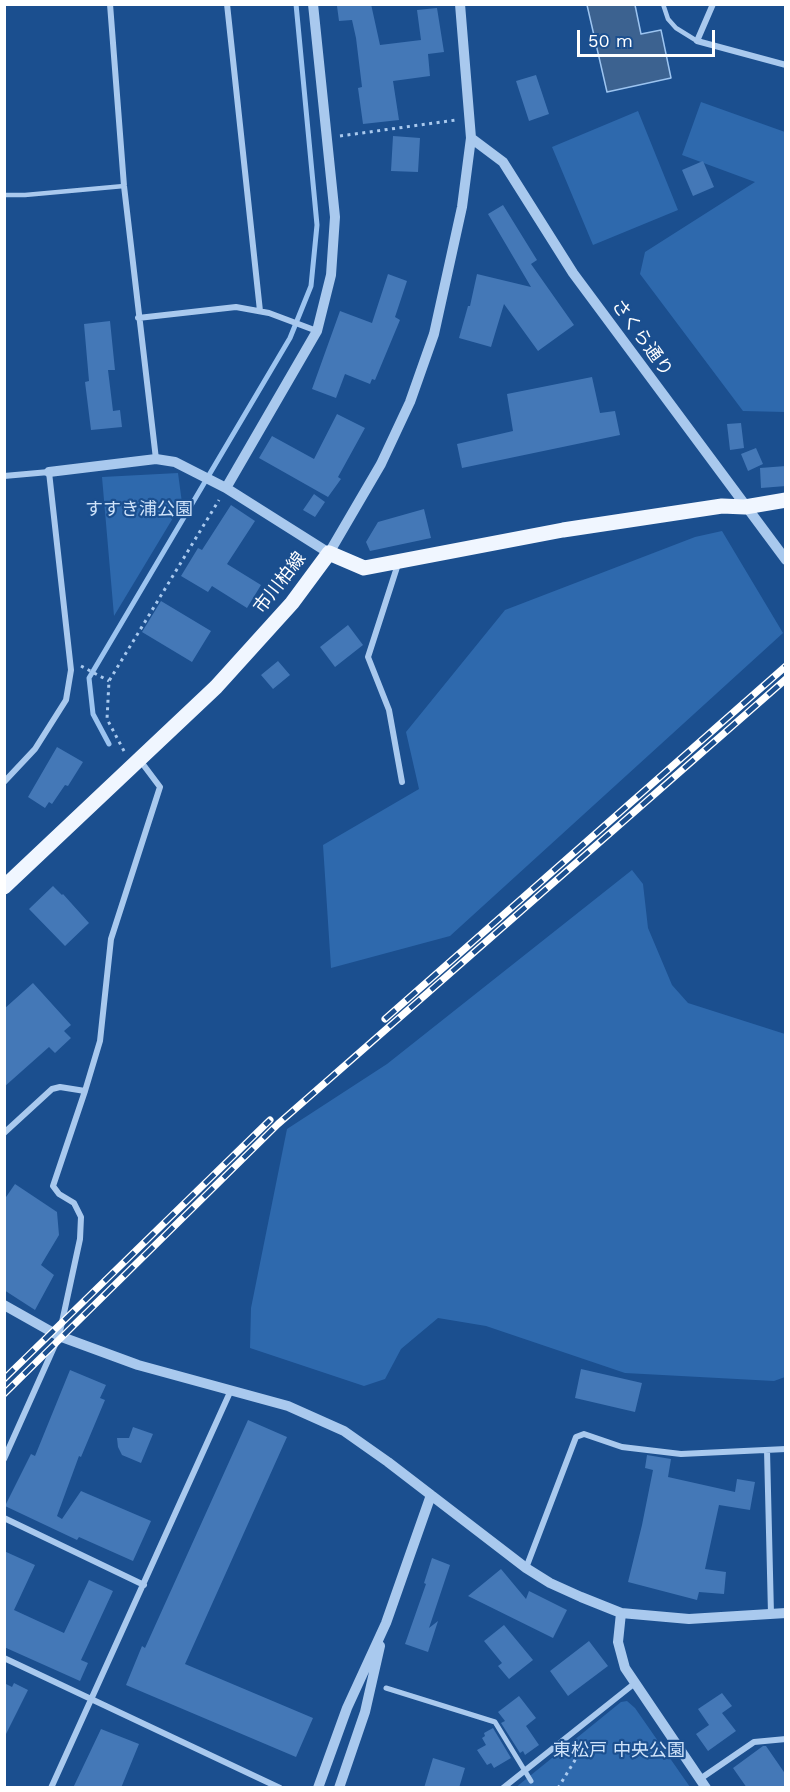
<!DOCTYPE html>
<meta charset="utf-8">
<style>
body{margin:0}
#map{position:relative;width:790px;height:1792px;overflow:hidden;background:#1b4f8f;font-family:"Work Sans",sans-serif}
canvas{display:block}
.frame{position:absolute;inset:0;border:6px solid #fff;pointer-events:none}
.scale{position:absolute;left:577px;top:30px;width:138px;height:27px;box-sizing:border-box;border:3px solid #fff;border-top:0;padding-left:8px;font-size:18px;line-height:21px;white-space:nowrap;color:#fff;-webkit-text-stroke:4px #1b4f8f;paint-order:stroke}
</style>
<div id="map">
<canvas width="790" height="1792"></canvas>
<div class="frame"></div>
<div class="scale">50 m</div>
</div>
<script>
const context = document.querySelector('canvas').getContext('2d');
context.lineJoin = 'round';
function fill(path, color) {
  context.fillStyle = color;
  context.fill(path, 'evenodd');
}
function toPath(rows) {
  const path = new Path2D();
  for (const r of rows) {
    path.moveTo(r[0], r[1]);
    for (let i = 2; i < r.length; i += 2) path.lineTo(r[i], r[i + 1]);
  }
  return path;
}
function strokePath(path, color, width, dash) {
  context.strokeStyle = color;
  context.lineWidth = width;
  context.lineCap = dash ? 'butt' : 'round';
  context.setLineDash(dash || []);
  context.stroke(path);
}
function drawText(font, color, halo, rows, align = 'center') {
  context.font = font + ' "Work Sans","Noto Sans JP",sans-serif';
  context.lineWidth = 4.5;
  context.setLineDash([]);
  context.textBaseline = 'middle';
  context.strokeStyle = halo;
  context.fillStyle = color;
  for (const [text, x, y, turn = 0] of rows) {
    context.save();
    context.translate(x, y);
    context.rotate((+turn || 0) * Math.PI / 180);
    context.textAlign = isNaN(turn) ? turn : align;
    if (halo) context.strokeText(text, 0, 0);
    context.fillText(text, 0, 0);
    context.restore();
  }
}
fill(toPath([
 [701,102,785,132,785,412,743,411,640,274,645,252,755,182,682,155],
 [638,111,678,210,593,245,552,147],
 [178,473,182,503,114,616,102,477],
 [722,531,783,633,450,936,331,968,323,845,419,789,406,732,505,610,695,537],
 [632,870,643,884,648,928,672,985,688,1003,785,1034,785,1377,774,1381,625,1373,486,1326,438,1318,401,1349,385,1379,364,1386,250,1348,251,1308,287,1129,387,1064],
 [627,1701,635,1708,690,1787,515,1788,621,1702]
]), '#2e69ad');
const water = toPath([
 [587,5,635,5,641,34,661,30,671,78,607,92,587,5]
]);
fill(water, '#3c6290');
strokePath(water, '#9cc4f0', 1.5);
strokePath(toPath([
 [109,744,93,714,89,678,290,338,311,286,317,225,296,4]
]), '#9cc4f0', 5);
fill(toPath([
 [350,4,371,4,380,45,421,40,417,10,437,8,444,52,428,54,430,76,393,81,399,120,363,124,358,88,362,87,356,38,352,20,339,21,337,6],
 [536,75,549,114,529,121,516,81],
 [393,136,420,138,418,172,391,171],
 [703,161,714,187,693,196,682,170],
 [503,205,537,260,531,264,574,325,538,351,504,304,491,347,459,338,468,306,470,306,477,274,531,287,488,214],
 [388,274,407,281,395,317,400,320,375,380,372,379,370,384,345,374,336,398,312,389,340,311,372,323],
 [110,321,115,370,108,370,113,411,120,410,122,427,91,430,85,382,89,381,84,324],
 [592,377,600,413,615,411,620,435,462,468,457,444,513,431,507,394],
 [337,414,365,428,338,477,341,479,328,497,259,458,272,436,314,459],
 [741,423,744,448,730,450,727,424],
 [756,448,763,464,748,471,741,454],
 [786,466,786,486,761,488,760,468],
 [314,494,325,502,315,517,303,510],
 [231,505,255,521,227,564,261,585,247,608,212,586,208,592,181,576,198,548,202,550],
 [424,509,431,538,370,551,366,542,378,522],
 [161,601,211,631,192,662,142,632],
 [348,625,363,645,335,667,320,647],
 [278,661,290,675,273,689,261,675],
 [57,747,83,762,68,786,65,785,52,804,49,802,45,808,28,797],
 [53,886,62,895,63,894,89,923,65,946,29,909],
 [33,983,71,1025,64,1031,71,1038,55,1053,49,1047,4,1087,4,1009],
 [15,1184,57,1212,59,1235,41,1265,54,1275,35,1310,4,1290,4,1200],
 [581,1369,642,1383,635,1412,575,1398],
 [70,1370,106,1385,100,1398,105,1400,81,1457,79,1456,57,1516,62,1519,81,1491,151,1521,133,1561,79,1537,77,1540,5,1506,31,1454,35,1456],
 [248,1420,287,1437,185,1664,313,1718,296,1757,126,1685,142,1646,145,1648],
 [133,1427,153,1434,141,1463,122,1455,118,1447,117,1438,129,1438],
 [647,1455,671,1459,668,1477,735,1492,737,1479,755,1482,750,1510,719,1505,705,1569,726,1572,724,1594,699,1592,697,1600,628,1582,642,1525,653,1470,645,1468],
 [4,1551,35,1565,14,1610,64,1633,89,1580,113,1591,81,1660,88,1663,80,1681,4,1647],
 [432,1558,450,1565,429,1628,438,1621,428,1652,405,1644,426,1584,424,1583],
 [501,1569,526,1599,529,1591,567,1610,553,1638,468,1596],
 [504,1625,533,1660,509,1679,498,1666,502,1663,484,1641],
 [589,1641,608,1666,568,1696,550,1671],
 [4,1683,12,1687,14,1683,28,1690,4,1738],
 [722,1693,732,1706,722,1713,736,1731,708,1751,696,1734,709,1725,698,1709],
 [519,1696,536,1718,526,1726,539,1745,525,1755,523,1751,520,1753,501,1723,505,1721,498,1712],
 [493,1728,511,1758,494,1768,491,1763,487,1765,477,1750,486,1745,482,1738,485,1736,484,1733],
 [101,1729,139,1744,121,1788,73,1788],
 [763,1746,766,1746,786,1775,786,1788,747,1788,733,1768],
 [433,1758,465,1768,459,1788,424,1788]
]), '#4478b7');
strokePath(toPath([
 [340,136,456,120],
 [81,666,109,681],
 [124,751,107,719,109,681,219,500],
 [558,1788,580,1752,573,1750,570,1752]
]), '#a9c9ee', 3, [3, 4.5]);
strokePath(toPath([
 [663,4,668,19,676,28,697,41],
 [4,195,25,195,124,186]
]), '#a9c9ee', 4.5);
strokePath(toPath([
 [386,1688,495,1722,531,1781]
]), '#a9c9ee', 5);
strokePath(toPath([
 [110,4,124,186,156,459],
 [227,4,260,311],
 [713,4,697,41,786,65],
 [138,318,236,307,269,313,317,331],
 [4,476,49,472,71,670,66,700,35,749,4,782],
 [398,564,368,657,389,710,402,782],
 [4,1133,52,1089,60,1087,85,1091],
 [767,1450,771,1614],
 [4,1459,59,1336,80,1239,81,1217,74,1203,59,1194,53,1186,85,1091,100,1041,111,939,160,787,139,759],
 [4,1518,144,1585],
 [526,1568,576,1437,584,1434,622,1447,681,1454,786,1449],
 [4,1658,280,1788],
 [700,1779,754,1742,786,1739],
 [51,1788,231,1390],
 [503,1788,635,1683]
]), '#a9c9ee', 6);
strokePath(toPath([
 [471,138,503,162,573,273,786,560],
 [49,472,156,459,175,462,226,488,329,553,381,464,410,402,434,334,462,207,471,138,460,4],
 [226,488,317,331,331,275,335,217,313,4],
 [4,1305,59,1336,138,1365,288,1406,344,1431,388,1462,526,1568,550,1583,581,1597,621,1613,689,1619,786,1613],
 [621,1613,618,1642,625,1668,706,1788],
 [318,1788,347,1708,386,1623,431,1495],
 [339,1788,365,1712,380,1646]
]), '#a9c9ee', 10);
strokePath(toPath([
 [4,887,216,687,292,603,329,553,364,568,563,530,722,506,745,507,786,500]
]), '#f0f6ff', 15);
const rail = toPath([
 [385,1019,786,666],
 [4,1379,270,1120],
 [4,1394,278,1124,786,679]
]);
strokePath(rail, '#fff', 7);
strokePath(rail, '#1b4f8f', 4.5, [14]);
drawText('18px', '#fff', '#1b4f8f', [
 ["さくら通り",642,338,54],
 ["市川柏線",280,583,-52]
]);
drawText('18px', '#cfe3fa', '#1b4f8f', [
 ["すすき浦公園",139,510],
 ["東松戸 中央公園",619,1751]
]);
</script>
